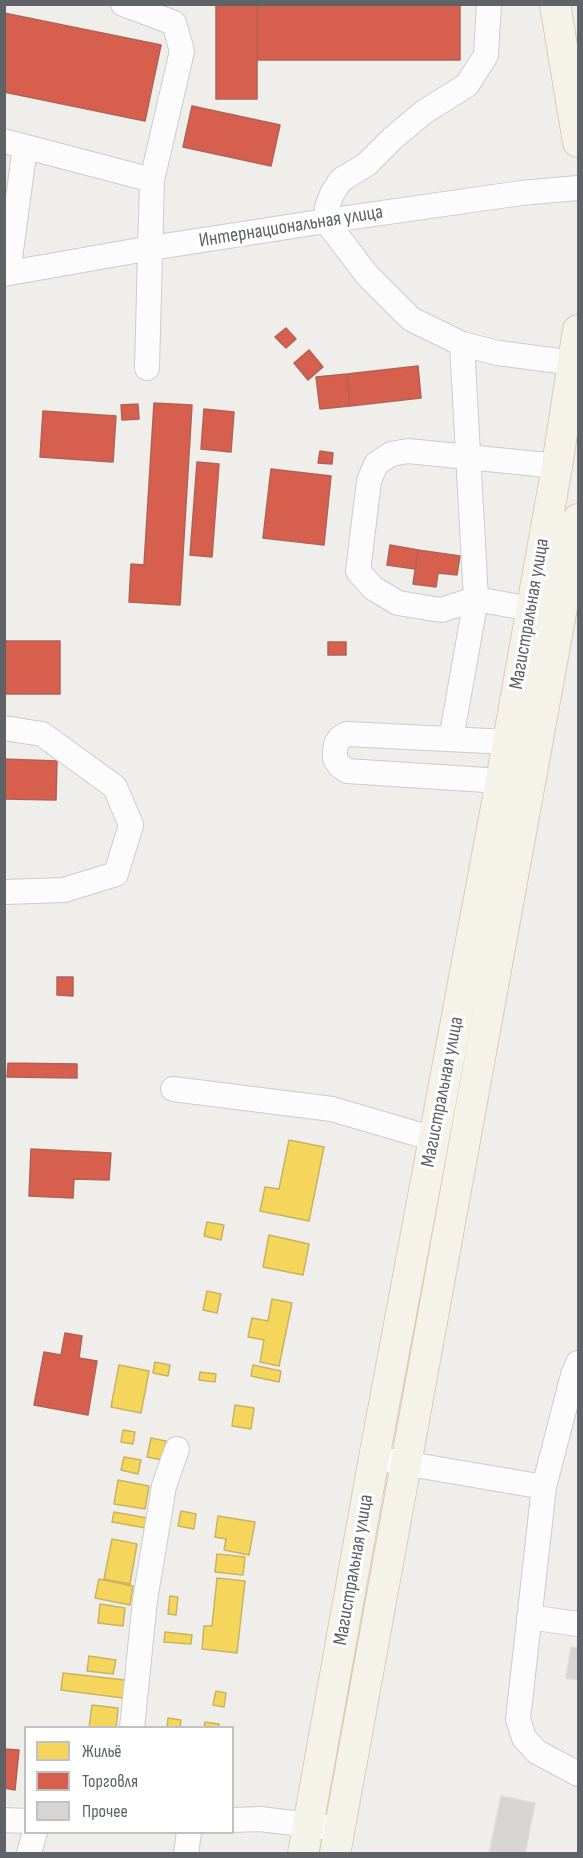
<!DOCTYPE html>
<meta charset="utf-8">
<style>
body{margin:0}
#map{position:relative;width:583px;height:1858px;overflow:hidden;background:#efeeea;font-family:"Sofia Sans Condensed",sans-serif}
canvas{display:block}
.frame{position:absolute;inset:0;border:6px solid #5f6368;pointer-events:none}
.legend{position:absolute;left:24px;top:1726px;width:210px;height:108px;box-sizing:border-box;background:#fff;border:2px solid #bfc1c3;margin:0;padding:8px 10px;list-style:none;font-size:18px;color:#5f6368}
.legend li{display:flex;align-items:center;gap:12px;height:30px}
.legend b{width:30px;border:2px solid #bfc1c3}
</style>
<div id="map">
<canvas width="583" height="1858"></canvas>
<div class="frame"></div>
<ul class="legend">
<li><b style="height:16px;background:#f6d55c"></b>Жильё</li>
<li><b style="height:16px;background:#d6604d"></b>Торговля</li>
<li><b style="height:16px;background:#d6d5d3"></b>Прочее</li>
</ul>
</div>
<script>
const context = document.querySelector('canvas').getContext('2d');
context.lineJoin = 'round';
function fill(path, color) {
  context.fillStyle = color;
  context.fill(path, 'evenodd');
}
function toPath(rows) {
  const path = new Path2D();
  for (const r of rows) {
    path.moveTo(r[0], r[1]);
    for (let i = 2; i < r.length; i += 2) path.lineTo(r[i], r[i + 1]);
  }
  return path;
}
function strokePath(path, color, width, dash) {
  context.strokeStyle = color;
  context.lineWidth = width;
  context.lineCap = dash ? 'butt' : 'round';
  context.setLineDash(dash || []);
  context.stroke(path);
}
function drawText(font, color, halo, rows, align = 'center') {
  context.font = font + ' "Sofia Sans Condensed",sans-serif';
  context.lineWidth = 6;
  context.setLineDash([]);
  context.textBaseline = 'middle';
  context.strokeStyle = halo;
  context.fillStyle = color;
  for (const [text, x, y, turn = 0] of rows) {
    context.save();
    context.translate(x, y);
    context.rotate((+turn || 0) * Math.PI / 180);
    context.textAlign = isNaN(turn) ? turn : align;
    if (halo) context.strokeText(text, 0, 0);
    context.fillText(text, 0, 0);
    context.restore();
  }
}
const homes = toPath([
 [289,1140,324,1147,309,1221,260,1211,265,1187,279,1189,289,1140],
 [207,1222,224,1225,221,1240,204,1236,207,1222],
 [269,1235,309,1244,303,1275,263,1267,269,1235],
 [207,1291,221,1294,217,1313,203,1310,207,1291],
 [272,1299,292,1303,279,1366,260,1362,264,1340,248,1337,252,1318,268,1321,272,1299],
 [155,1362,170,1365,168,1376,153,1373,155,1362],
 [119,1365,149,1371,141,1413,111,1407,119,1365],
 [253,1365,281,1371,279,1382,251,1376,253,1365],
 [200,1372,216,1374,215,1382,199,1380,200,1372],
 [235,1405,254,1408,251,1429,232,1426,235,1405],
 [123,1430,135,1432,133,1444,121,1442,123,1430],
 [151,1438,166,1441,163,1460,147,1457,151,1438],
 [124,1457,141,1460,138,1474,121,1470,124,1457],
 [118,1480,149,1486,145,1509,114,1504,118,1480],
 [181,1511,196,1514,194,1529,178,1526,181,1511],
 [114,1512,147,1518,146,1528,112,1522,114,1512],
 [218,1516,255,1522,249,1555,224,1550,226,1539,215,1537,218,1516],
 [112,1539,137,1544,130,1584,104,1579,112,1539],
 [217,1554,245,1557,243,1575,215,1572,217,1554],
 [217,1578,245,1581,237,1653,202,1649,204,1626,212,1626,217,1578],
 [99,1579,133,1586,130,1605,95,1598,99,1579],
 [170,1596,178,1597,176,1615,168,1614,170,1596],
 [100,1604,125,1608,123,1626,98,1623,100,1604],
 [165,1632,192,1635,191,1644,164,1642,165,1632],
 [89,1656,116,1660,113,1674,87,1671,89,1656],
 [63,1673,125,1680,123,1698,61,1690,63,1673],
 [216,1691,226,1693,224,1707,213,1705,216,1691],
 [92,1705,118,1708,116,1728,89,1728,92,1705],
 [168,1718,181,1720,180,1728,167,1728,168,1718],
 [205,1722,219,1724,218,1728,204,1728,205,1722]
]);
fill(homes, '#f6d55c');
strokePath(homes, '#c9b360', 1.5);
const shops = toPath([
 [216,4,257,4,257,99,216,99,216,4],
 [257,4,460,4,460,60,257,60,257,4],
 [4,13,161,45,145,121,4,92,4,13],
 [192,106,280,125,271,166,183,147,192,106],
 [286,328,296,339,286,348,275,337,286,328],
 [309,350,323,367,308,380,294,363,309,350],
 [418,366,421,398,350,406,347,374,418,366],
 [347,374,350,406,320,409,316,377,347,374],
 [154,403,192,405,180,605,129,602,131,564,144,565,154,403],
 [138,404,139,419,122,420,121,405,138,404],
 [204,409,234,412,231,452,201,449,204,409],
 [43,411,116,416,113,462,40,457,43,411],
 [320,451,333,453,332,464,318,463,320,451],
 [197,462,219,464,212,557,190,555,197,462],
 [271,469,331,476,324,545,263,538,271,469],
 [390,545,418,550,415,569,387,565,390,545],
 [418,550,460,556,457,575,438,573,436,587,413,584,418,550],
 [4,641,60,641,60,694,4,694,4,641],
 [328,642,346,642,346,655,328,655,328,642],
 [4,759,57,761,56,800,4,799,4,759],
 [57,977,73,977,73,996,57,995,57,977],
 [8,1063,77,1064,77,1078,7,1077,8,1063],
 [31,1149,111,1153,109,1180,74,1179,73,1198,29,1196,31,1149],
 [65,1333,82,1336,79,1358,97,1361,88,1415,34,1405,44,1352,61,1355,65,1333],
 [4,1749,19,1750,15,1790,4,1788,4,1749]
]);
fill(shops, '#d6604d');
strokePath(shops, '#b26155', 1.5);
const building = toPath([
 [571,1647,578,1648,578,1680,566,1678,571,1647],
 [501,1796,535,1803,525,1854,489,1854,501,1796]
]);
fill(building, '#d6d5d3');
strokePath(building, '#deddd9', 1.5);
const minor = toPath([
 [123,4,174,23,182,51,152,180,147,368],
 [489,4,486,55,467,85,424,112,393,138,367,164,341,180,332,194,327,207,326,221,367,275,411,319,462,344,498,353,574,363],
 [4,141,152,180],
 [8,273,25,147],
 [4,274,151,248,326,221,521,193,578,188],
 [531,609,476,599,441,610,398,603,373,588,358,571,369,481,376,464,391,454,408,451,557,466],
 [4,728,42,734,115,787,131,825,116,874,64,890,4,892],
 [451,739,476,599,462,344],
 [501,781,347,771,340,766,335,759,335,752,336,744,340,738,347,734,508,742],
 [173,1089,332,1109,434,1139],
 [578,1363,573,1375,544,1487,518,1719,524,1738,537,1752,578,1774],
 [374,1458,544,1487],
 [529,1617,578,1624],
 [132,1728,145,1600,164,1486,177,1449],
 [4,1820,26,1821],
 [232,1820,260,1819,326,1827],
 [29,1854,35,1832],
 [186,1854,189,1832]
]);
const major = toPath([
 [555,4,578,142],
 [303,1854,374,1458,501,781,557,466,578,330],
 [335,1854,578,519]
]);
strokePath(minor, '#cbcccc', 26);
strokePath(major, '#d7ceb8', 32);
strokePath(minor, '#fdfcfc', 24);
strokePath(major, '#f4f2e9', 30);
drawText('20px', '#5f6368', '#fff', [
 ["Интернациональная улица",291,227,-9],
 ["Магистральная улица",530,614,-80],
 ["Магистральная улица",443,1092,-79],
 ["Магистральная улица",354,1570,-80]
]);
</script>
